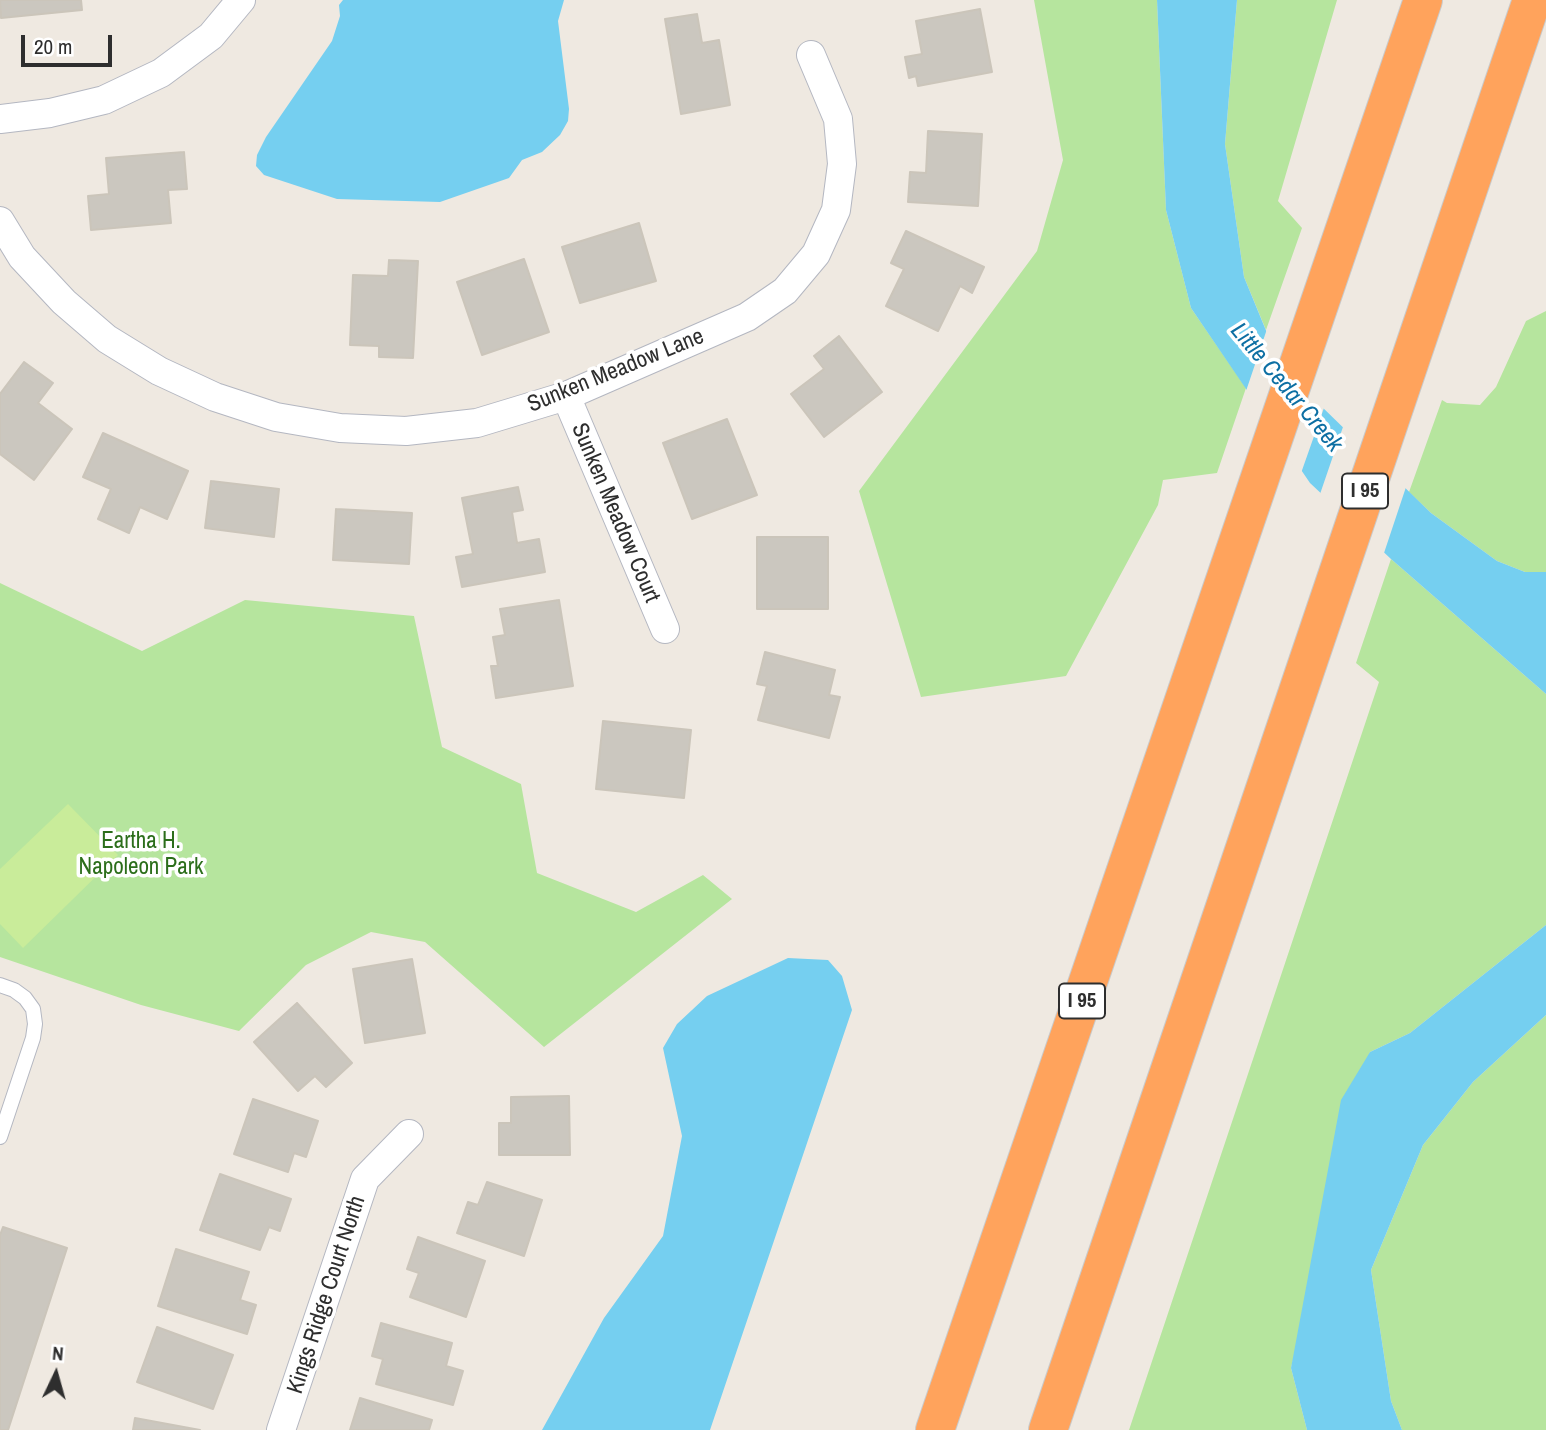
<!DOCTYPE html>
<style>
body{margin:0}
#map{position:relative;width:1546px;height:1430px;overflow:hidden;background:#efe9e1;font-family:"Archivo Narrow",sans-serif}
canvas{display:block}
.north{position:absolute;left:21px;top:1339px;width:70px;height:70px;-webkit-text-stroke:5px #fff;paint-order:stroke;rotate:5deg;font-size:19px;font-weight:700;line-height:28px;text-align:center;color:#2e2e2e}
.north::after{content:'';display:block;margin:auto;width:24px;height:32px;background:#2e2e2e;clip-path:polygon(50% 0,100% 100%,50% 72%,0 100%)}
.scale{position:absolute;left:21px;top:35px;width:91px;height:32px;box-sizing:border-box;border:4px solid #2e2e2e;border-top:0;padding-left:9px;font-size:21px;line-height:24px;white-space:nowrap;color:#2e2e2e;-webkit-text-stroke:5px #fff;paint-order:stroke}
</style>
<div id="map">
<canvas width="1546" height="1430"></canvas>
<div class="north">N</div>
<div class="scale">20 m</div>
</div>
<script>
const context = document.querySelector('canvas').getContext('2d');
context.lineJoin = 'round';
function fill(path, color) {
  context.fillStyle = color;
  context.fill(path, 'evenodd');
}
function toPath(rows) {
  const path = new Path2D();
  for (const r of rows) {
    path.moveTo(r[0], r[1]);
    for (let i = 2; i < r.length; i += 2) path.lineTo(r[i], r[i + 1]);
  }
  return path;
}
function strokePath(path, color, width, dash) {
  context.strokeStyle = color;
  context.lineWidth = width;
  context.lineCap = dash ? 'butt' : 'round';
  context.setLineDash(dash || []);
  context.stroke(path);
}
function drawText(font, color, halo, rows, align = 'center') {
  context.font = font + ' "Archivo Narrow",sans-serif';
  context.lineWidth = 7;
  context.setLineDash([]);
  context.textBaseline = 'middle';
  context.strokeStyle = halo;
  context.fillStyle = color;
  for (const [text, x, y, turn = 0] of rows) {
    context.save();
    context.translate(x, y);
    context.rotate((+turn || 0) * Math.PI / 180);
    context.textAlign = isNaN(turn) ? turn : align;
    if (halo) context.strokeText(text, 0, 0);
    context.fillText(text, 0, 0);
    context.restore();
  }
}
fill(toPath([
 [1034,0,1157,0,1166,210,1191,308,1246,388,1217,473,1163,480,1158,505,1066,676,921,697,859,491,1037,251,1063,160],
 [1237,0,1337,0,1278,201,1302,228,1266,330,1244,277,1225,144],
 [1546,311,1546,572,1525,572,1497,561,1431,513,1409,492,1442,400,1447,403,1480,405,1496,387,1526,321],
 [1391,559,1546,694,1546,925,1410,1033,1370,1052,1291,1368,1307,1430,1129,1430,1379,682,1356,663],
 [0,583,142,651,245,600,414,616,442,747,521,784,537,873,636,912,703,875,732,899,544,1047,425,942,371,932,306,965,239,1031,141,1005,0,957],
 [1546,1015,1546,1430,1402,1430,1391,1401,1371,1270,1423,1145,1473,1082]
]), '#b6e59e');
fill(toPath([
 [68,804,118,855,23,948,0,924,0,869]
]), '#c9ec9a');
fill(toPath([
 [343,0,564,0,558,21,569,109,568,121,560,135,542,152,522,160,509,178,440,202,337,199,264,175,256,166,257,155,266,137,332,41,340,16,339,5],
 [1157,0,1237,0,1225,144,1244,277,1281,367,1431,513,1497,561,1525,572,1546,572,1546,694,1391,559,1310,483,1191,308,1166,210],
 [1546,925,1546,1015,1473,1082,1423,1145,1371,1270,1391,1401,1402,1430,1307,1430,1291,1368,1341,1100,1370,1052,1410,1033],
 [788,958,828,960,842,976,852,1010,710,1430,542,1430,604,1318,663,1236,682,1136,663,1048,677,1024,707,996]
]), '#75cff0');
fill(toPath([
 [1268,326,1284,365,1325,405,1300,476,1245,394],
 [1344,424,1407,484,1383,556,1319,497]
]), '#efe9e1');
const building = toPath([
 [0,0,81,0,82,10,1,18,0,0],
 [980,9,992,72,918,86,916,76,909,78,905,57,922,54,916,21,980,9],
 [697,14,702,43,719,40,730,105,681,114,665,19,697,14],
 [928,131,982,134,978,206,908,202,910,172,926,173,928,131],
 [184,152,187,189,168,190,171,223,91,230,88,196,109,194,106,158,184,152],
 [639,223,656,281,580,303,562,247,639,223],
 [906,231,984,267,972,293,960,286,938,331,886,306,904,269,891,263,906,231],
 [524,259,549,332,482,355,457,282,524,259],
 [389,260,418,261,413,358,379,357,379,346,350,345,353,275,388,276,389,260],
 [839,336,882,392,824,437,791,394,824,369,814,356,839,336],
 [24,362,53,383,38,403,72,429,34,480,0,454,0,394,24,362],
 [727,419,757,495,692,519,663,443,727,419],
 [103,433,188,471,167,519,140,507,129,533,98,519,111,489,83,477,103,433],
 [211,481,279,489,274,537,205,528,211,481],
 [518,487,523,510,512,512,517,543,539,539,545,572,462,587,456,557,473,554,462,498,518,487],
 [336,509,412,513,409,564,333,560,336,509],
 [757,537,828,537,828,609,757,609,757,537],
 [559,600,573,686,496,698,491,666,498,666,493,637,505,635,500,609,559,600],
 [765,652,835,670,829,695,840,697,829,738,758,720,767,686,757,684,765,652],
 [603,721,691,730,684,798,596,789,603,721],
 [412,959,425,1033,365,1043,353,969,412,959],
 [297,1003,352,1063,326,1087,315,1076,298,1091,254,1042,297,1003],
 [569,1096,570,1155,499,1155,499,1123,511,1123,511,1097,569,1096],
 [253,1099,318,1121,306,1157,294,1153,288,1172,234,1154,253,1099],
 [220,1174,291,1199,280,1231,269,1227,260,1250,200,1230,220,1174],
 [487,1182,542,1200,524,1256,457,1233,468,1202,478,1205,487,1182],
 [3,1227,67,1248,8,1430,0,1430,0,1235,3,1227],
 [418,1237,485,1261,466,1317,410,1297,419,1273,407,1269,418,1237],
 [176,1249,249,1272,240,1300,256,1305,247,1334,158,1306,176,1249],
 [381,1323,452,1343,446,1366,463,1371,453,1405,376,1384,383,1359,372,1356,381,1323],
 [157,1327,233,1355,213,1409,137,1382,157,1327],
 [360,1398,432,1420,429,1430,350,1430,360,1398],
 [135,1418,200,1430,133,1430,135,1418]
]);
fill(building, '#cbc7bf');
strokePath(building, '#cbc5ba', 2);
const service = toPath([
 [0,985,14,990,25,998,33,1009,35,1024,33,1038,0,1137]
]);
const minor = toPath([
 [0,119,50,113,104,100,161,73,211,36,241,0],
 [0,221,22,257,64,302,107,339,159,371,215,397,276,417,340,428,406,431,477,423,566,396,747,317,785,291,816,254,836,210,842,164,838,119,811,55],
 [566,396,665,629],
 [281,1430,365,1179,409,1134]
]);
const motorway = toPath([
 [935,1430,1423,0],
 [1048,1430,1532,0]
]);
strokePath(service, '#b4b7c1', 16);
strokePath(minor, '#b4b7c1', 30);
strokePath(motorway, '#c9c9c9', 40);
strokePath(service, '#fff', 14);
strokePath(minor, '#fff', 28);
strokePath(motorway, '#ffa35c', 38);
for (const [x, y, w] of [
 [1365,491,46],
 [1082,1001,46]
]) {
  const box = new Path2D();
  box.roundRect(x - w / 2, y - 17.5, w, 35, 5);
  context.fillStyle = '#fff';
  context.fill(box);
  strokePath(box, '#2e2e2e', 2);
}
drawText('bold 21px', '#2e2e2e', null, [
 ["I 95",1365,491],
 ["I 95",1082,1001]
]);
drawText('23px', '#2e2e2e', '#fff', [
 ["Sunken Meadow Lane",616,371,-22],
 ["Sunken Meadow Court",615,513,67],
 ["Kings Ridge Court North",327,1295,-72]
]);
drawText('23px', '#2c6e1b', '#fff', [
 ["Eartha H.",141,842],
 ["Napoleon Park",141,868]
]);
drawText('italic 24px', '#0d6fa3', '#fff', [
 ["Little Cedar Creek",1286,388,50]
]);
</script>
